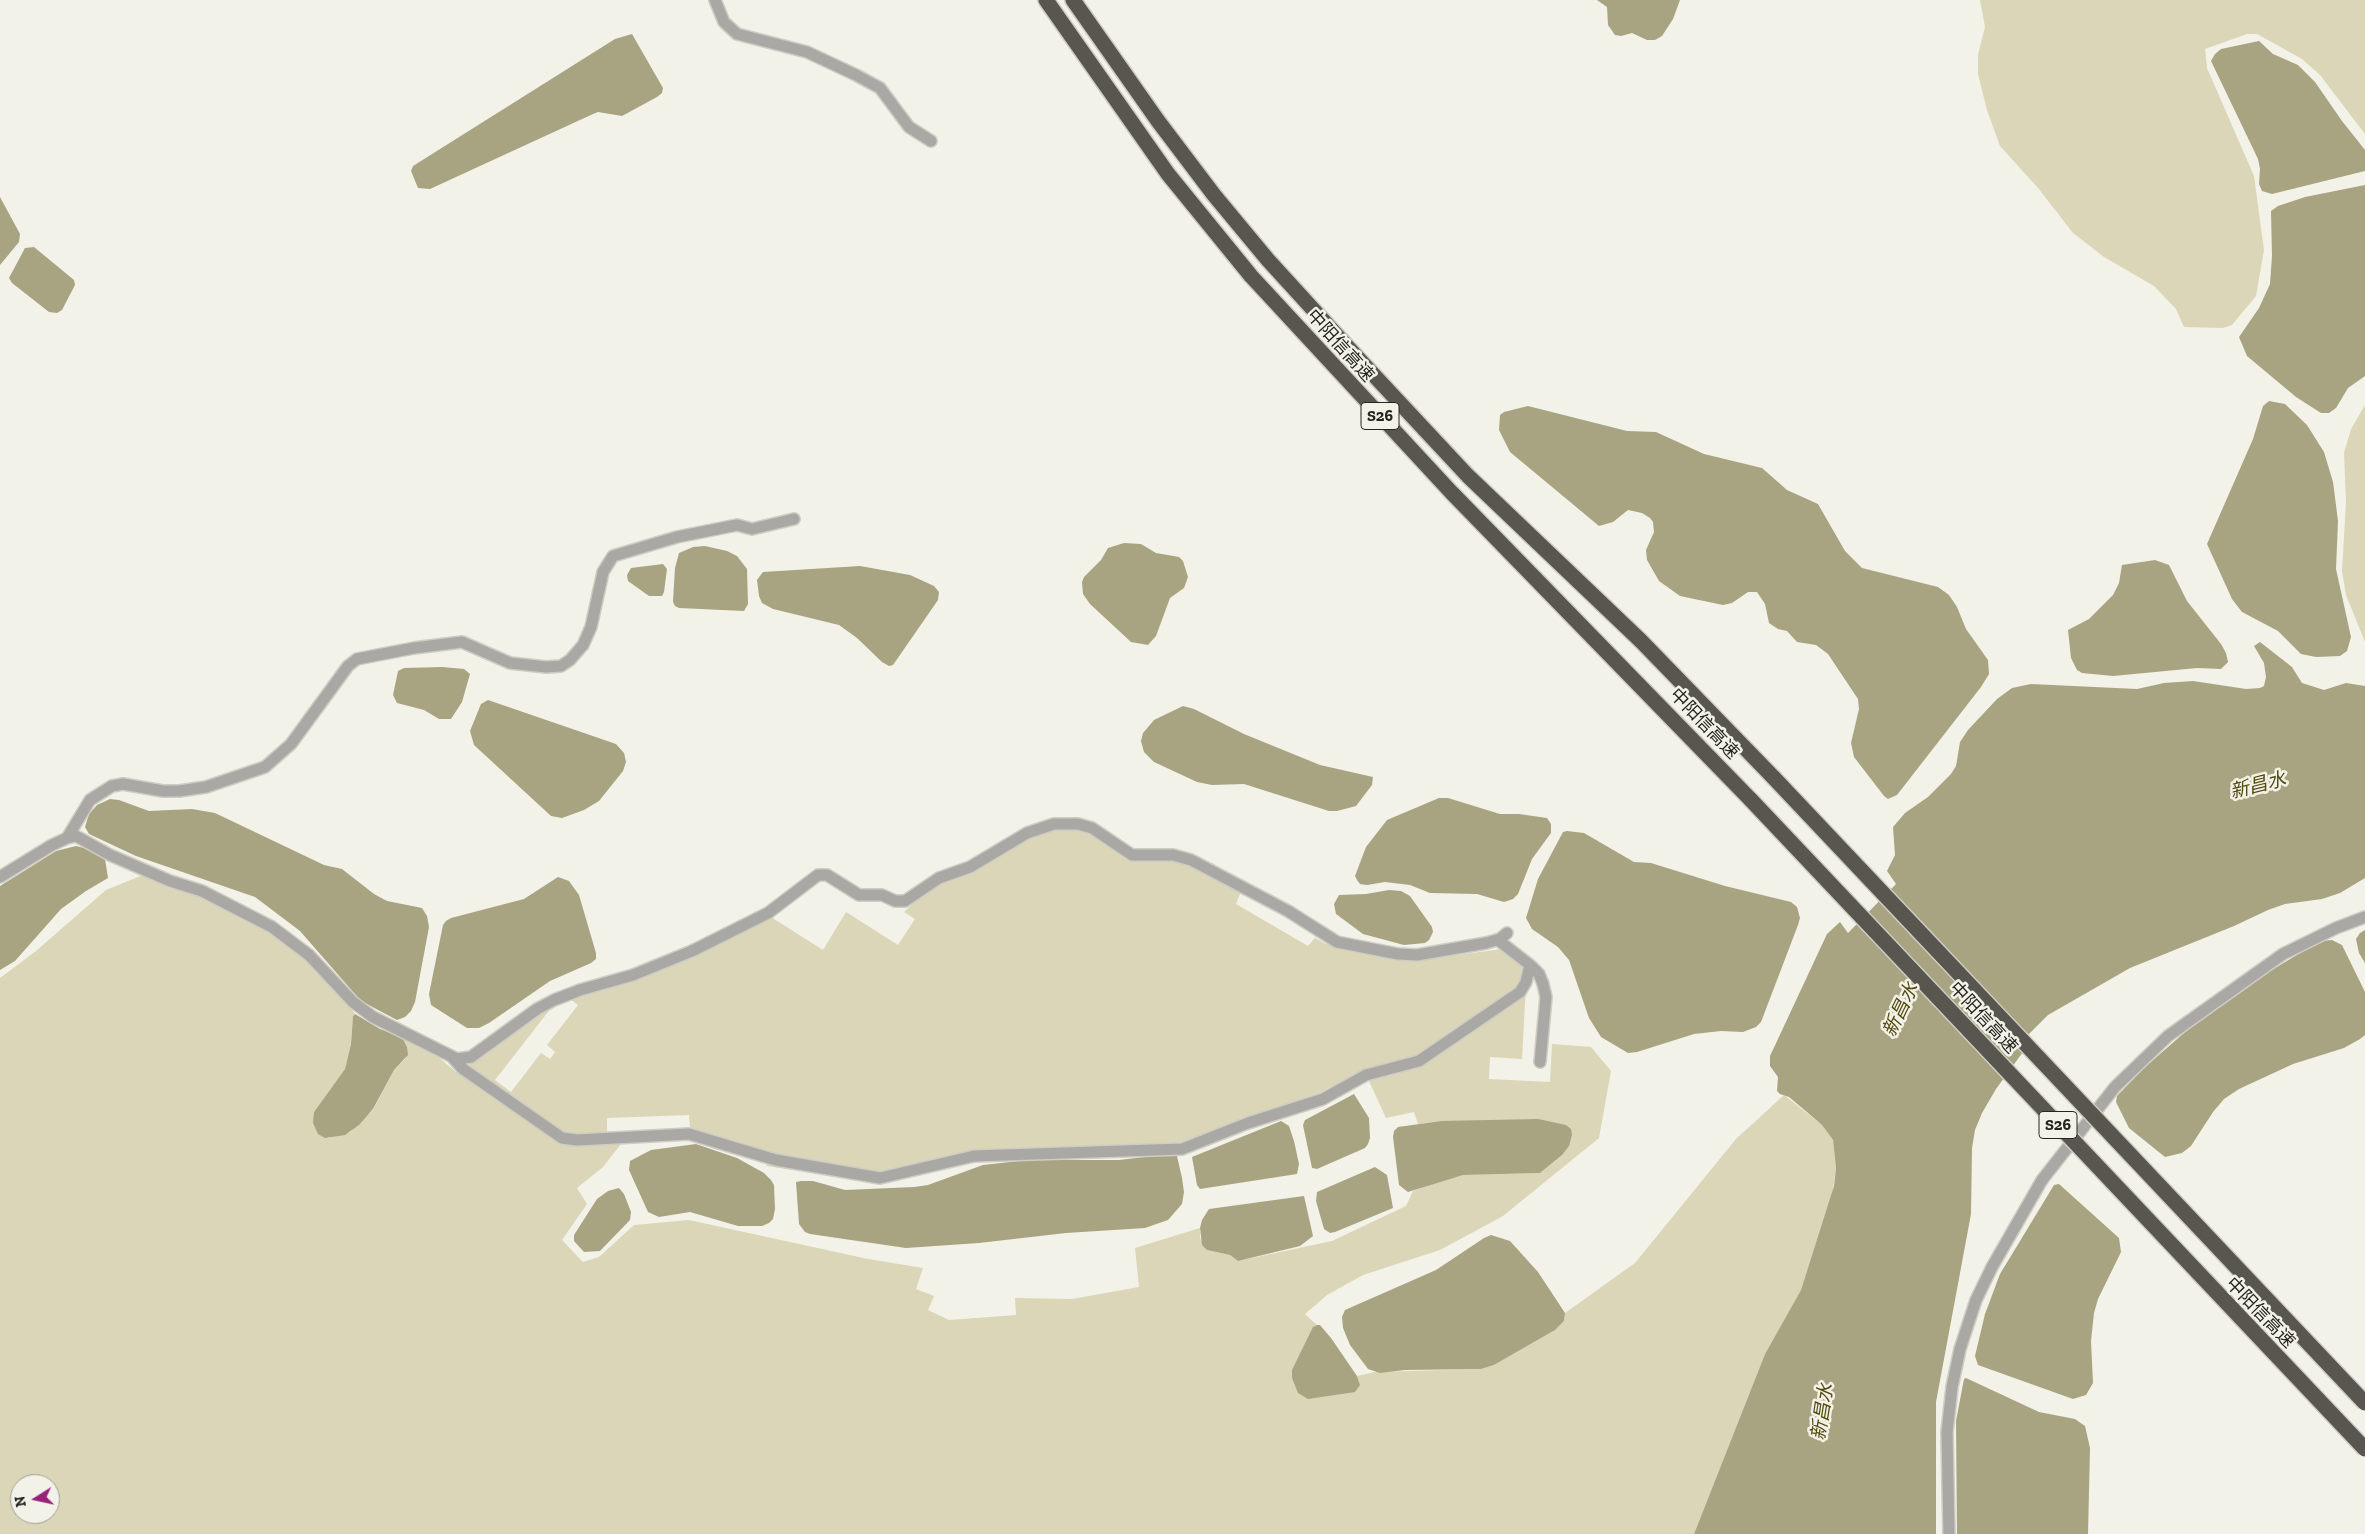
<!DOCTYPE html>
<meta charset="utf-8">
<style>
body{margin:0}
#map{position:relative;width:2365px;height:1534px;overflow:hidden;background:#f3f2e8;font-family:"Zilla Slab",serif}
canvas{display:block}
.north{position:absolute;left:10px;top:1474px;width:50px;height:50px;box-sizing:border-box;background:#f3f2e8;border:1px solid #a0a098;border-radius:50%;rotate:260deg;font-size:14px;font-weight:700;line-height:20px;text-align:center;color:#242420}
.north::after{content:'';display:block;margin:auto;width:18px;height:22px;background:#98217c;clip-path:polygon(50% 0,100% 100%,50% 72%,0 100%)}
</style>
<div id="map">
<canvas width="2365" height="1534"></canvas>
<div class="north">N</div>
</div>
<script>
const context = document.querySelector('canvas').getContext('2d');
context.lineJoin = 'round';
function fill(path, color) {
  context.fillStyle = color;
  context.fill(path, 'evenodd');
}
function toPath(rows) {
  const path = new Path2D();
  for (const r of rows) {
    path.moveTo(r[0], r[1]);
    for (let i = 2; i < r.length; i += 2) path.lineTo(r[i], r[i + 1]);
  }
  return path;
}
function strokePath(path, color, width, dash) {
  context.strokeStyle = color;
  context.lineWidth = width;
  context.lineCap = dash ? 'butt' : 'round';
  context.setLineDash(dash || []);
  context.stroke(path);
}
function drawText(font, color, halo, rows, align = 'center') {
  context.font = font + ' "Zilla Slab","Noto Sans SC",serif';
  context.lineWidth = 5;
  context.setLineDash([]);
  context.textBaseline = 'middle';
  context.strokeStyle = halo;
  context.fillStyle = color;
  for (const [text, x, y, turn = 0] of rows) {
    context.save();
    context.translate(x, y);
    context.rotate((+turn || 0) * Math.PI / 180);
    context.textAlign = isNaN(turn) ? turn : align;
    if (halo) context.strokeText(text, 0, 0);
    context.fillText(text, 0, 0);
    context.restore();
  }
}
fill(toPath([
 [1980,0,2365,0,2365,134,2320,75,2302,59,2257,34,2247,34,2205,49,2207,68,2254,176,2264,250,2256,296,2232,325,2223,328,2184,327,2176,309,2154,286,2104,257,2073,233,2038,188,2000,146,1987,110,1978,74,1978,55,1985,27],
 [2365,405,2365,642,2346,595,2342,571,2346,502,2344,453,2351,429],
 [1072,828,1091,834,1126,857,1172,860,1192,866,1241,891,1236,904,1308,946,1315,938,1326,944,1412,961,1502,949,1524,966,1526,984,1522,1059,1490,1057,1489,1079,1550,1082,1552,1044,1591,1047,1611,1071,1599,1138,1503,1216,1440,1250,1363,1275,1327,1295,1305,1314,1317,1325,1313,1327,1360,1385,1357,1376,1375,1372,1481,1369,1494,1365,1555,1330,1564,1321,1565,1313,1635,1263,1736,1139,1784,1095,1822,1125,1833,1140,1834,1149,1836,1168,1832,1195,1801,1290,1765,1354,1694,1534,0,1534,0,978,36,951,106,890,143,875,197,893,279,938,313,965,339,993,355,1014,353,1016,351,1044,345,1069,314,1112,328,1138,350,1132,373,1110,394,1070,406,1058,407,1047,402,1037,430,1050,456,1072,478,1060,555,1003,495,1080,511,1092,541,1053,550,1059,555,1052,547,1045,578,1005,570,999,644,977,703,951,771,917,823,950,846,912,898,945,915,919,904,912,938,881,1014,843,1049,830],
 [1364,1070,1386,1118,1414,1112,1418,1124,1441,1121,1562,1155,1540,1173,1463,1175,1440,1181,1413,1191,1406,1206,1332,1241,1238,1261,1230,1255,1207,1250,1200,1238,1200,1228,1135,1248,1139,1287,1072,1299,1015,1298,1016,1315,949,1320,928,1310,934,1296,916,1289,923,1268,868,1259,689,1220,634,1225,599,1257,583,1262,562,1240,587,1204,577,1188,603,1167,621,1144,607,1132,607,1118,689,1115,690,1127,765,1153,767,1166,880,1183,897,1181,975,1159,1181,1144,1293,1106],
 [20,1484,50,1484,50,1514,20,1514]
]), '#dad6b7');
fill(toPath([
 [1597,0,1680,0,1673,19,1662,36,1655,40,1647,40,1632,33,1621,36,1615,35,1608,25,1607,7],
 [632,34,663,88,662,93,657,97,622,116,598,112,593,114,430,189,418,188,411,171,413,166,615,39],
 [2259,41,2273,54,2298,65,2315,82,2342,121,2365,150,2365,171,2272,194,2262,191,2259,184,2260,169,2258,159,2211,61,2215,54,2221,49],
 [2365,185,2365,376,2348,388,2336,408,2329,413,2321,413,2296,397,2247,356,2239,337,2259,308,2270,284,2272,256,2271,211,2278,206,2305,197],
 [0,197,20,234,19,242,0,265],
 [34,247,74,280,75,285,62,310,57,313,49,312,12,283,9,278,25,248],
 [2269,401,2285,404,2307,425,2324,452,2333,482,2338,521,2336,569,2351,637,2347,651,2340,656,2316,657,2301,654,2278,631,2242,612,2232,599,2207,544,2253,439,2263,406],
 [1528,406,1627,431,1656,432,1704,454,1762,468,1787,490,1818,504,1845,551,1862,568,1938,587,1949,595,1957,607,1966,629,1988,660,1989,674,1981,687,1897,795,1888,799,1884,796,1854,757,1851,743,1859,709,1858,699,1828,654,1816,645,1797,642,1787,631,1778,629,1769,623,1765,604,1757,592,1748,592,1732,603,1723,605,1680,596,1659,581,1647,560,1646,550,1654,532,1653,522,1650,518,1642,513,1628,510,1613,522,1599,526,1510,452,1499,430,1500,415,1504,412],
 [1124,543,1141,544,1156,553,1179,557,1183,561,1188,577,1184,588,1170,598,1156,636,1148,645,1131,642,1090,604,1083,594,1082,582,1084,577,1101,560,1108,548],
 [705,546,727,551,737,556,747,569,748,604,744,611,679,608,675,606,673,602,675,568,679,553,693,547],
 [2155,560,2169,565,2187,601,2221,644,2226,653,2228,662,2221,669,2197,668,2113,676,2082,673,2077,670,2071,658,2068,630,2089,619,2113,595,2119,583,2122,565],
 [663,564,667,569,664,592,662,596,649,596,628,581,627,575,631,568],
 [860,566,910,575,934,586,939,592,938,600,893,665,889,666,882,662,857,638,839,625,773,609,762,603,759,596,757,580,763,572],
 [2260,642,2292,667,2302,683,2324,690,2346,683,2365,686,2365,878,2340,893,2322,899,2285,904,2268,910,2234,926,2130,968,2048,1015,2029,1034,2023,1052,1996,1089,1982,1113,1975,1130,1972,1148,1971,1214,1936,1402,1936,1534,1694,1534,1765,1354,1801,1290,1834,1186,1836,1168,1833,1140,1822,1125,1808,1113,1789,1097,1780,1094,1777,1091,1778,1077,1770,1066,1770,1056,1827,934,1840,922,1848,933,1896,884,1887,871,1895,855,1893,827,1905,813,1928,797,1951,774,1956,766,1960,742,1968,730,1997,699,2012,688,2031,684,2137,689,2164,683,2193,681,2246,689,2260,688,2264,686,2266,677,2264,663,2254,646],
 [442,667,464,669,470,674,462,702,451,719,439,719,424,710,397,703,393,695,398,671,404,668],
 [488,700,616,744,624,753,626,762,623,771,599,801,584,810,562,818,551,816,474,745,470,731,481,704],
 [1183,706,1194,709,1244,734,1320,765,1373,777,1372,785,1356,806,1337,811,1329,811,1244,784,1212,785,1197,782,1154,762,1144,752,1141,741,1143,733,1154,720],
 [1439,798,1448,798,1500,814,1519,814,1547,818,1551,824,1551,833,1532,859,1518,894,1513,899,1504,902,1477,894,1430,893,1410,885,1385,882,1367,885,1360,884,1357,880,1355,876,1366,847,1387,820],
 [110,799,119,800,149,811,192,809,215,813,324,865,342,869,374,894,387,901,422,908,427,916,429,927,415,1002,411,1011,405,1017,397,1020,361,1001,300,931,255,897,136,856,89,834,85,827,89,814,97,805],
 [1567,831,1584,833,1634,862,1651,863,1725,886,1791,902,1797,907,1800,918,1798,925,1761,1022,1756,1027,1743,1032,1721,1031,1694,1034,1637,1052,1628,1053,1601,1037,1589,1018,1569,960,1558,947,1532,929,1526,918,1538,879,1563,832],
 [76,846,84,848,105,859,108,878,86,891,61,909,15,961,0,970,0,886,56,851],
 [558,877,569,881,579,895,596,953,596,959,591,963,550,981,489,1023,479,1028,467,1028,431,1005,429,994,443,925,446,921,451,918,524,899],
 [1389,890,1401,891,1410,896,1432,927,1433,932,1429,940,1425,943,1404,945,1363,934,1336,914,1334,904,1339,895,1366,894],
 [2365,930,2365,963,2359,953,2356,939,2360,933],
 [2332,940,2342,945,2365,992,2365,1035,2360,1039,2344,1048,2293,1064,2239,1089,2224,1099,2213,1112,2191,1146,2182,1153,2165,1157,2129,1128,2116,1102,2117,1096,2144,1068,2192,1026,2242,988,2320,941],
 [355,1014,380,1029,402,1037,407,1047,408,1055,394,1070,373,1109,359,1125,345,1135,325,1138,318,1134,313,1123,314,1112,345,1069,351,1044,353,1016],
 [1354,1094,1369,1118,1370,1138,1368,1144,1365,1148,1317,1169,1312,1168,1303,1125,1305,1120],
 [1538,1119,1566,1125,1571,1129,1572,1135,1569,1146,1562,1155,1540,1173,1463,1175,1408,1192,1399,1185,1393,1137,1394,1131,1398,1127,1441,1121],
 [1281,1121,1289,1126,1294,1141,1299,1164,1297,1174,1200,1189,1197,1185,1192,1157],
 [696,1144,737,1158,764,1173,771,1180,774,1185,775,1209,773,1219,769,1223,762,1226,738,1226,690,1212,659,1217,648,1212,629,1170,630,1161,651,1150],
 [1170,1154,1177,1156,1182,1178,1184,1192,1182,1204,1168,1220,1145,1228,1066,1233,979,1243,906,1248,810,1234,805,1232,799,1224,796,1182,801,1181,813,1181,845,1190,914,1187,928,1185,983,1165,1028,1160,1119,1160],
 [1375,1167,1387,1175,1393,1208,1335,1232,1330,1233,1324,1229,1316,1201,1317,1192],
 [2059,1184,2119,1238,2121,1252,2098,1299,2094,1313,2091,1341,2093,1383,2086,1395,2073,1399,1978,1365,1975,1356,1985,1314,2000,1274,2054,1185],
 [619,1188,624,1194,631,1212,630,1220,600,1251,584,1252,574,1241,574,1235,597,1199,608,1191],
 [1304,1196,1313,1236,1300,1246,1238,1261,1230,1255,1207,1250,1202,1245,1200,1228,1202,1220,1209,1209],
 [1491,1235,1510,1241,1538,1272,1565,1313,1564,1321,1555,1330,1494,1365,1481,1369,1405,1370,1380,1373,1368,1369,1350,1345,1343,1328,1342,1317,1345,1310,1436,1270,1484,1238],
 [1317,1325,1320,1325,1331,1338,1357,1376,1360,1385,1355,1392,1308,1399,1298,1393,1292,1378,1292,1370,1313,1327],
 [1966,1378,2039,1412,2075,1419,2085,1426,2090,1448,2088,1534,1957,1534,1956,1421,1964,1379]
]), '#a8a381');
const street = toPath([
 [715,0,724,22,737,34,807,52,856,75,880,88,909,127,931,141],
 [67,838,90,800,112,786,123,784,163,791,179,791,206,787,265,767,291,744,348,666,357,659,414,648,462,642,510,663,546,667,561,666,570,660,583,645,591,627,603,572,613,556,677,537,737,525,752,529,794,519],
 [0,877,52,845,67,838,76,836,110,855,170,881,202,891,272,927,309,955,353,1002,373,1017,457,1059,471,1057,537,1009,554,1000,580,990,633,975,692,951,768,913,818,875,827,875,859,895,882,895,895,901,905,901,939,878,970,867,1027,833,1054,824,1078,824,1092,828,1132,855,1173,855,1191,860,1288,911,1337,942,1398,954,1417,955,1486,943,1500,939,1507,933],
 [1498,940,1530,965,1539,974,1543,984,1546,997,1540,1062],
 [453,1058,463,1069,562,1138,577,1140,689,1134,776,1160,880,1178,974,1156,1182,1149,1248,1123,1323,1099,1366,1075,1419,1061,1520,992,1526,982,1530,965],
 [1949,1534,1947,1432,1952,1387,1960,1349,1976,1300,1992,1267,2042,1180,2115,1087,2168,1036,2283,954,2336,928,2365,917]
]);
const highway = toPath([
 [1046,0,1168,174,1251,276,1451,492,1751,800],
 [1073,0,1158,121,1214,195,1268,260,1342,341,1468,476,1641,641,1774,778]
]);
strokePath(street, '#cecdc4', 14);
strokePath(highway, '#cecdc4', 18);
strokePath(street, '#a9a8a4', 11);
strokePath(highway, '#58564e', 15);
const highwayBridge = toPath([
 [1774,778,2365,1403],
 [1751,800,2365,1449]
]);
strokePath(highwayBridge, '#cecdc4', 18, []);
strokePath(highwayBridge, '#58564e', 15);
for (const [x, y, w] of [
 [1380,416,38],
 [2058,1125,38]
]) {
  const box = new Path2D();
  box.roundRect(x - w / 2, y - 13.5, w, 27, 4);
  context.fillStyle = '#f3f2e8';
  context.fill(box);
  strokePath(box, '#242420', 1);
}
drawText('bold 16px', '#242420', null, [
 ["S26",1380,416],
 ["S26",2058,1125]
]);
drawText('18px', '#242420', '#f3f2e8', [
 ["中阳信高速",1340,346,48],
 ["中阳信高速",1704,724,46],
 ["中阳信高速",1983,1018,47],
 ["中阳信高速",2260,1313,46]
]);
drawText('italic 19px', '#52490c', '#f3f2e8', [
 ["新昌水",2258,786,-14],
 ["新昌水",1901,1010,-64],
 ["新昌水",1823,1412,-81]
]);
</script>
